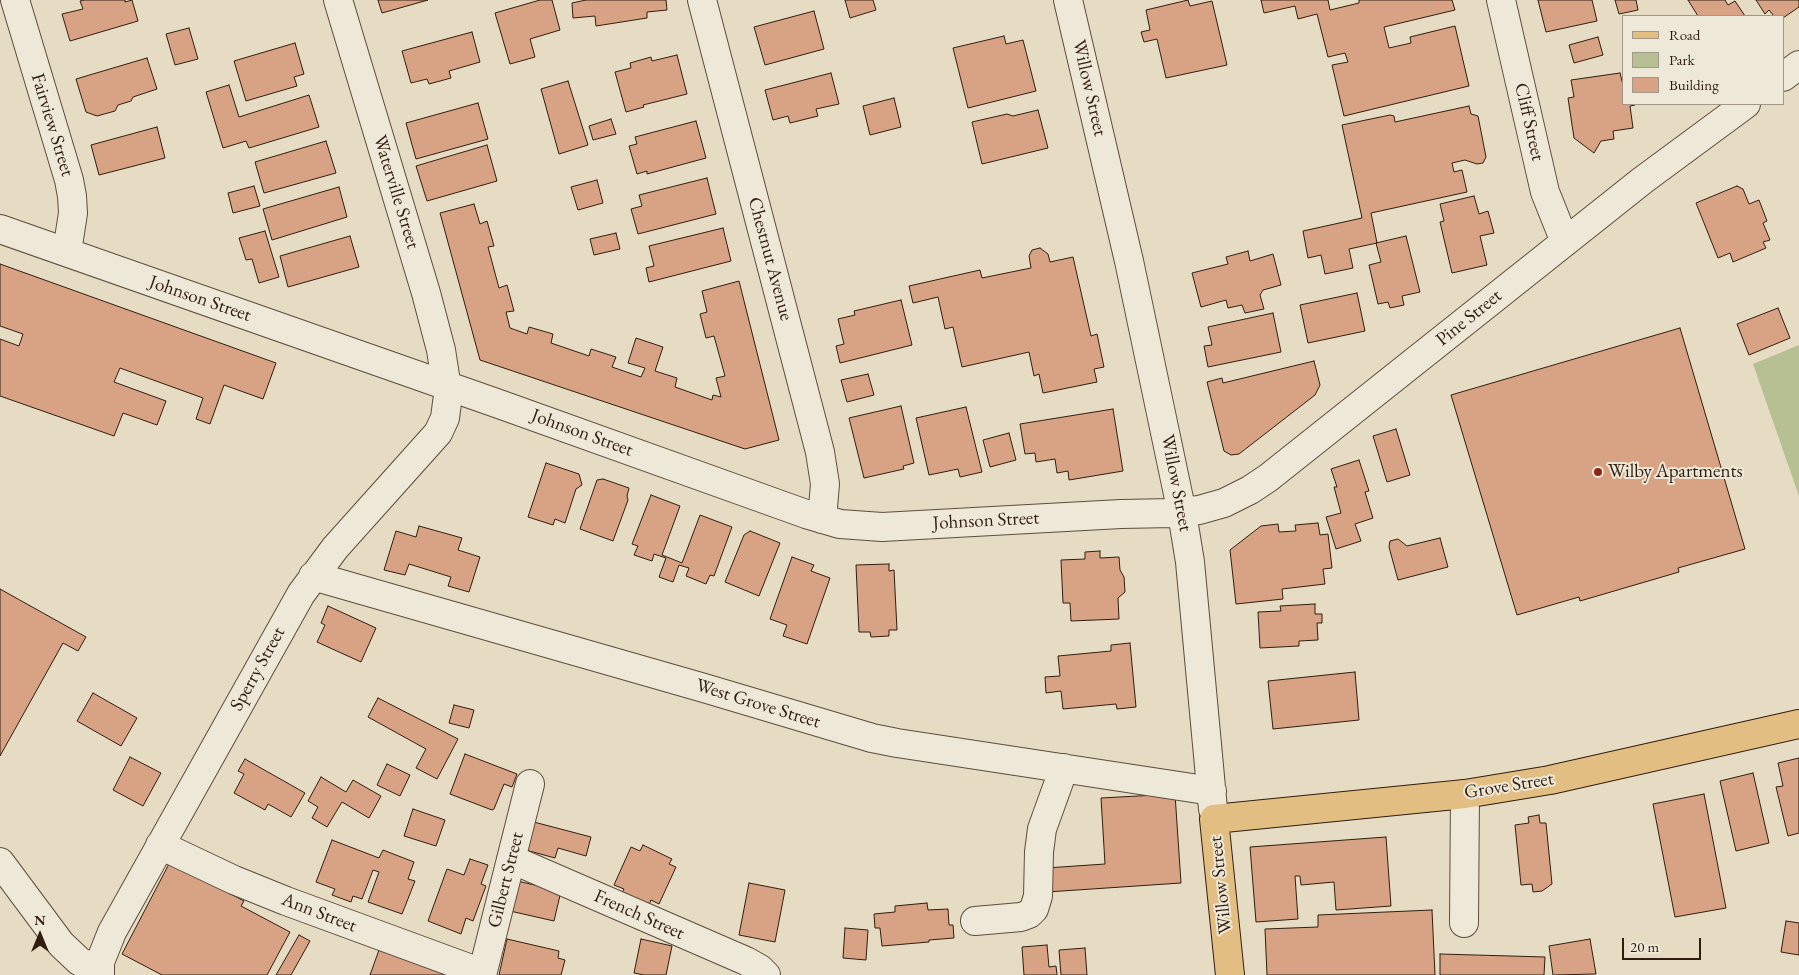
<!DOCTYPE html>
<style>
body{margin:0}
#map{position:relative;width:1799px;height:975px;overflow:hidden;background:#e5dcc3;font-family:"EB Garamond",serif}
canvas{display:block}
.legend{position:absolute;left:1622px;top:15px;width:162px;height:90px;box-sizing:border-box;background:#eee8d8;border:1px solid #a29788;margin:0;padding:6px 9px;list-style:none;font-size:15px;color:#311d0f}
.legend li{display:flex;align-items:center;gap:10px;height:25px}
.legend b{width:25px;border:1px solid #a29788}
.north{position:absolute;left:15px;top:910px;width:50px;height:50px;-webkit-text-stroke:4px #eee8d8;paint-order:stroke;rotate:0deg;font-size:14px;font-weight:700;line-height:20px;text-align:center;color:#311d0f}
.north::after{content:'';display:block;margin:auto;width:18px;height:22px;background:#311d0f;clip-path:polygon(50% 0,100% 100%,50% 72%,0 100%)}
.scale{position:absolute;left:1622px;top:938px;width:79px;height:22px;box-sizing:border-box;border:2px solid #311d0f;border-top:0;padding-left:6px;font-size:15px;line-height:18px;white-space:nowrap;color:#311d0f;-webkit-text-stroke:4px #eee8d8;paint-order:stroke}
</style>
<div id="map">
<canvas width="1799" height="975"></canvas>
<ul class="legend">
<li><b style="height:6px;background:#e2be82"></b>Road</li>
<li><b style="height:14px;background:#b6c093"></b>Park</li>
<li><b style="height:14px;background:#d8a384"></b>Building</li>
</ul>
<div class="north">N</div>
<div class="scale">20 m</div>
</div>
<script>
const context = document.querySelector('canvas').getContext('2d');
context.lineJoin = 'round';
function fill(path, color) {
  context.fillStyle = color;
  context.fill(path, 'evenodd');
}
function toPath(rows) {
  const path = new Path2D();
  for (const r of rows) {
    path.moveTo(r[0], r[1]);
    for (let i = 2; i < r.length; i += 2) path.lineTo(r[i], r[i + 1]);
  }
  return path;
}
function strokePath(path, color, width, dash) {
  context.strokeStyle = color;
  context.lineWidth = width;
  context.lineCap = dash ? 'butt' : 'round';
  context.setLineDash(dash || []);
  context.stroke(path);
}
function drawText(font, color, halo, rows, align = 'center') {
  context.font = font + ' "EB Garamond",serif';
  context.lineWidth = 4;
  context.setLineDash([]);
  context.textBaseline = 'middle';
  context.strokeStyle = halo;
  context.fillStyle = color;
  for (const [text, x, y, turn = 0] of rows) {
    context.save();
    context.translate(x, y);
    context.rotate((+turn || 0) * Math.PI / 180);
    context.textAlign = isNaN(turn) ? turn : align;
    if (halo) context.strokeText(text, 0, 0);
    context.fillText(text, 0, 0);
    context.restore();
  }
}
fill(toPath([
 [1799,345,1799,496,1753,364]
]), '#b6c093');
const building = toPath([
 [84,0,125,0,125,2,132,0,138,21,70,41,62,14,83,9,80,1,84,0],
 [378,0,428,0,382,13,378,0],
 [540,0,552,0,560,30,530,39,535,57,510,64,495,13,540,0],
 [586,0,666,0,667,10,647,12,647,18,596,26,595,16,573,18,572,3,586,0],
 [845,0,873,0,876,10,850,18,845,0],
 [1188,0,1190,6,1212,1,1227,65,1166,78,1157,39,1144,42,1141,32,1150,30,1146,10,1188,0],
 [1261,0,1328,0,1330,10,1359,3,1359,0,1452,0,1455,10,1384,27,1389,48,1411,43,1410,37,1455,26,1469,86,1344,116,1332,65,1348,62,1345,53,1328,57,1317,14,1298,19,1295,6,1264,13,1261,0],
 [1538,0,1592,0,1597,21,1546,32,1538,0],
 [1615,0,1636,0,1638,10,1619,14,1615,0],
 [1688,0,1725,0,1728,5,1735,1,1745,16,1698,16,1688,0],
 [1756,0,1799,0,1799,7,1783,18,1783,16,1774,16,1769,10,1765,14,1756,0],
 [814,11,824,49,765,65,754,27,814,11],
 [189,28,198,59,175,65,166,34,189,28],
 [472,32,480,62,449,71,451,78,429,84,427,79,411,83,402,51,472,32],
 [1004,36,1006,44,1023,40,1036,91,968,108,953,48,1004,36],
 [1598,37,1603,55,1574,63,1569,45,1598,37],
 [295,43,304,74,294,77,297,86,246,101,234,61,295,43],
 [677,55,687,94,643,105,644,107,626,112,615,72,631,68,630,63,651,57,652,61,677,55],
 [147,58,157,89,133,97,131,101,118,105,115,111,97,116,86,112,76,79,147,58],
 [831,73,839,104,816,109,818,116,790,123,788,116,773,120,765,90,831,73],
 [1620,73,1623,85,1623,104,1634,104,1635,105,1630,106,1633,128,1613,131,1614,139,1601,141,1594,153,1574,138,1568,98,1574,97,1571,80,1620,73],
 [568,81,588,145,559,154,541,89,568,81],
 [229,85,239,117,309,95,319,127,249,148,246,141,223,148,206,92,229,85],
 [894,98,901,127,870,135,863,106,894,98],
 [478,103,488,139,416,159,406,123,478,103],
 [1469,106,1471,114,1478,116,1486,157,1483,163,1477,164,1465,160,1452,163,1454,172,1462,170,1467,192,1371,213,1377,243,1349,249,1353,268,1325,274,1321,255,1308,258,1303,231,1362,218,1342,125,1390,115,1394,116,1395,122,1469,106],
 [1038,110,1048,148,982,164,972,122,1007,114,1013,116,1038,110],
 [611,119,616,134,593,140,589,126,611,119],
 [696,121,706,158,647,174,647,171,637,174,629,146,637,144,635,137,696,121],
 [157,127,165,158,99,175,91,145,157,127],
 [326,141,336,173,264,193,255,162,326,141],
 [487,145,497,181,427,201,416,166,487,145],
 [707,178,716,214,638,234,631,209,642,206,639,195,707,178],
 [597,180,603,203,578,210,571,187,597,180],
 [254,186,260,206,233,213,228,193,254,186],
 [1737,186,1743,189,1749,204,1759,200,1767,221,1763,223,1770,240,1763,242,1766,248,1733,262,1730,253,1718,258,1696,203,1737,186],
 [339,187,347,217,272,240,263,209,339,187],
 [1474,196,1479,214,1488,211,1494,233,1480,236,1487,265,1452,273,1440,222,1444,221,1440,204,1474,196],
 [474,204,480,224,487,221,494,246,488,247,499,288,507,285,514,311,506,312,510,328,527,334,529,327,553,334,551,343,589,356,591,349,616,357,612,367,641,377,645,368,628,363,636,338,663,347,655,371,677,378,675,387,712,400,713,395,721,397,716,378,725,376,714,336,706,338,700,314,707,312,702,291,739,281,779,440,745,449,480,360,440,213,474,204],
 [723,228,731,261,649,282,646,268,654,266,649,246,723,228],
 [265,231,279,277,259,283,252,259,246,260,239,238,265,231],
 [616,233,620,249,594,255,590,239,616,233],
 [350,236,359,267,288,287,280,256,350,236],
 [1406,236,1420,292,1402,296,1404,305,1390,308,1388,302,1378,304,1369,265,1381,262,1376,243,1406,236],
 [1040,248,1048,254,1050,262,1073,257,1091,336,1097,334,1104,367,1094,369,1097,382,1043,393,1039,374,1034,376,1029,352,962,367,953,327,945,329,938,297,913,303,909,286,980,270,982,278,1031,268,1029,256,1032,250,1040,248],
 [1248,251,1250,261,1273,254,1281,285,1263,290,1260,295,1264,309,1245,313,1242,305,1228,308,1226,300,1201,307,1192,273,1228,264,1226,257,1248,251],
 [0,264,276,363,263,399,224,385,210,424,196,419,203,398,120,368,114,382,166,401,157,425,123,413,114,436,0,396,0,339,19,346,23,334,0,326,0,264],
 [1357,293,1365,331,1308,343,1300,305,1357,293],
 [901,300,912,345,840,363,836,346,844,344,838,319,855,315,854,311,901,300],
 [1778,308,1790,338,1749,355,1737,324,1778,308],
 [1273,313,1281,352,1208,367,1204,346,1212,345,1208,327,1273,313],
 [1680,328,1745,549,1678,568,1679,572,1580,601,1579,597,1517,615,1451,395,1680,328],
 [1314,361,1320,385,1315,395,1239,454,1231,455,1224,451,1207,382,1222,378,1223,383,1314,361],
 [868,374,874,395,847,402,841,380,868,374],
 [901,406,914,463,903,466,904,469,864,478,849,418,901,406],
 [966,407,982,472,960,477,958,469,929,475,916,418,966,407],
 [1113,409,1123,471,1069,480,1068,471,1057,473,1055,459,1036,462,1035,453,1025,454,1020,424,1113,409],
 [1396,429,1410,475,1387,482,1373,436,1396,429],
 [1009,433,1016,460,990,467,983,440,1009,433],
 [1359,460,1369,491,1365,492,1373,518,1355,524,1361,541,1336,549,1326,517,1341,513,1334,487,1337,487,1331,469,1359,460],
 [546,463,579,474,582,485,576,489,565,523,555,519,553,525,528,517,546,463],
 [603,479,629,488,627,496,628,500,613,541,580,529,597,480,603,479],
 [651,495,680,506,662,555,682,563,700,515,732,527,714,576,710,575,706,584,686,576,689,568,679,565,673,582,659,577,666,558,654,554,652,561,634,555,638,546,632,544,651,495],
 [1318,523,1320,535,1328,534,1332,568,1323,569,1325,584,1282,589,1283,599,1236,604,1230,550,1261,526,1278,524,1279,532,1296,531,1295,525,1318,523],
 [419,526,462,538,458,550,480,557,469,592,448,586,451,577,409,564,405,575,384,570,396,531,416,537,419,526],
 [750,531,780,543,759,596,725,582,744,535,750,531],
 [1440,538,1448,567,1398,580,1389,547,1390,541,1398,539,1407,546,1440,538],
 [1100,551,1100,558,1119,557,1120,570,1124,577,1125,592,1118,598,1119,619,1071,621,1070,603,1063,603,1061,560,1085,559,1085,552,1100,551],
 [792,557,814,565,811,571,830,578,807,644,783,636,787,625,770,619,792,557],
 [889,564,889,571,894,570,897,630,889,630,889,636,871,637,870,632,859,632,856,565,889,564],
 [0,589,86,637,78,651,63,643,0,756,0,589],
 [1315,604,1315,614,1322,614,1322,623,1317,623,1318,640,1299,641,1299,646,1260,648,1258,612,1281,611,1280,606,1315,604],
 [328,606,376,628,361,662,317,642,325,625,321,623,328,606],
 [1130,643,1136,707,1117,709,1116,704,1063,709,1061,691,1046,693,1045,677,1060,676,1058,656,1111,651,1111,645,1130,643],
 [1355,672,1359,720,1273,729,1268,681,1355,672],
 [93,693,137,718,121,746,77,721,93,693],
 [378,698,458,739,437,779,416,768,426,749,368,717,378,698],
 [454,705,474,710,469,728,449,723,454,705],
 [465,754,517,774,512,787,504,784,494,809,492,810,450,794,465,754],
 [130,757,161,773,143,806,113,790,130,757],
 [1799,758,1799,833,1788,836,1776,787,1783,786,1778,763,1799,758],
 [245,759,305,793,291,817,268,804,265,810,234,793,244,774,238,771,245,759],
 [387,764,410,775,400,796,377,785,387,764],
 [1753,773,1769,843,1736,851,1720,781,1753,773],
 [321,777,346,792,353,780,381,796,369,818,342,802,327,827,312,818,318,807,308,801,321,777],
 [1175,794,1181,883,1047,892,1046,868,1105,864,1101,798,1175,794],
 [1704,794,1726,908,1675,917,1653,804,1704,794],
 [413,809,445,820,436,846,404,836,413,809],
 [1539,815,1540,823,1546,823,1552,884,1542,891,1533,892,1532,884,1521,885,1515,825,1529,823,1528,817,1539,815],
 [530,821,591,837,586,856,558,848,555,858,522,849,530,821],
 [1386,837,1391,906,1336,910,1334,882,1301,885,1300,876,1295,876,1298,919,1256,922,1250,847,1386,837],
 [332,840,379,858,383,850,414,862,408,879,415,881,402,914,368,902,379,872,373,870,362,899,353,896,351,902,332,895,335,889,316,882,332,840],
 [643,845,672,859,669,864,676,867,659,904,651,900,648,907,621,895,624,889,614,885,631,847,640,851,643,845],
 [470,859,488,865,481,884,486,886,473,921,466,918,461,934,428,921,447,869,464,875,470,859],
 [170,862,244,901,241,906,290,932,267,975,162,975,122,954,170,862],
 [517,881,561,891,554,921,510,911,517,881],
 [749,883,785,890,775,942,739,935,749,883],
 [927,903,928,910,948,909,949,925,953,925,954,938,929,940,929,942,882,946,880,928,875,928,874,914,895,912,895,906,927,903],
 [1432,910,1435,975,1267,975,1265,929,1318,927,1318,915,1432,910],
 [1786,921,1799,923,1799,955,1781,952,1786,921],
 [845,928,868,930,866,960,843,958,845,928],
 [299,935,310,941,291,975,276,975,299,935],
 [507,939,559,951,558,958,565,960,561,975,499,975,507,939],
 [641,939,672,946,666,975,644,975,634,973,641,939],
 [1590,939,1596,974,1553,975,1549,946,1590,939],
 [1047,945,1049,967,1056,966,1057,975,1024,975,1022,947,1047,945],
 [1085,948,1087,975,1061,975,1059,950,1085,948],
 [379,950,449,975,370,975,379,950],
 [1440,954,1545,957,1544,975,1440,975,1440,954]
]);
fill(building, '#d8a384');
strokePath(building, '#311d0f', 1);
const minor = toPath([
 [15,0,69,180,72,196,73,213,67,252],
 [702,0,820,452,825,484,822,519],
 [1068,0,1129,261,1182,513,1190,562,1213,809],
 [1501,0,1545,192,1565,242],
 [1783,77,1799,65],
 [0,229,499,404,806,514,840,524,882,527,1121,514,1173,513,1199,510,1224,503,1250,490,1268,478,1643,180,1746,104],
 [313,576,704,688,872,738,897,743,1212,791],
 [160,845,234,880,286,901,482,973],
 [511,859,746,961,760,969,766,975],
 [0,862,61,944,79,961,100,973],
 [975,921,1021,917,1029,914,1034,909,1038,896,1039,852,1042,829,1064,768],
 [1464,923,1465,794],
 [100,975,100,962,112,932,301,594,335,548,438,433,445,418,448,395,441,350,426,293,338,0],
 [482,975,530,784]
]);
const major = toPath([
 [1230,975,1214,819,1465,794,1550,780,1799,724]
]);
strokePath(minor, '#5e4d3c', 30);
strokePath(major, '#311d0f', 30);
strokePath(minor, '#eee8d8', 28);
strokePath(major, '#e2be82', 28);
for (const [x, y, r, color] of [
 [1598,472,5,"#8f2418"]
]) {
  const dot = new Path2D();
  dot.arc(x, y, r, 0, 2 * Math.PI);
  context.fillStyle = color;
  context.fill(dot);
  strokePath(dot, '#eee8d8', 2);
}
drawText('19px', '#311d0f', '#eee8d8', [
 ["Willow Street",1089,88,77],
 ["Cliff Street",1529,122,77],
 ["Fairview Street",52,125,73],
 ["Waterville Street",396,192,73],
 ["Chestnut Avenue",770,259,75],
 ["Johnson Street",200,299,19],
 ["Pine Street",1469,318,-39],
 ["Johnson Street",582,433,20],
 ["Willow Street",1176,483,79],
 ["Johnson Street",986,521,-3],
 ["Sperry Street",258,669,-61],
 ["West Grove Street",758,704,17],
 ["Grove Street",1509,786,-9],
 ["Gilbert Street",506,880,-76],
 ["Willow Street",1221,885,-96],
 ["Ann Street",319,913,21],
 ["French Street",639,915,24]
]);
drawText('19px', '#311d0f', '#eee8d8', [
 ["Wilby Apartments",1608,472]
], 'left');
</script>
